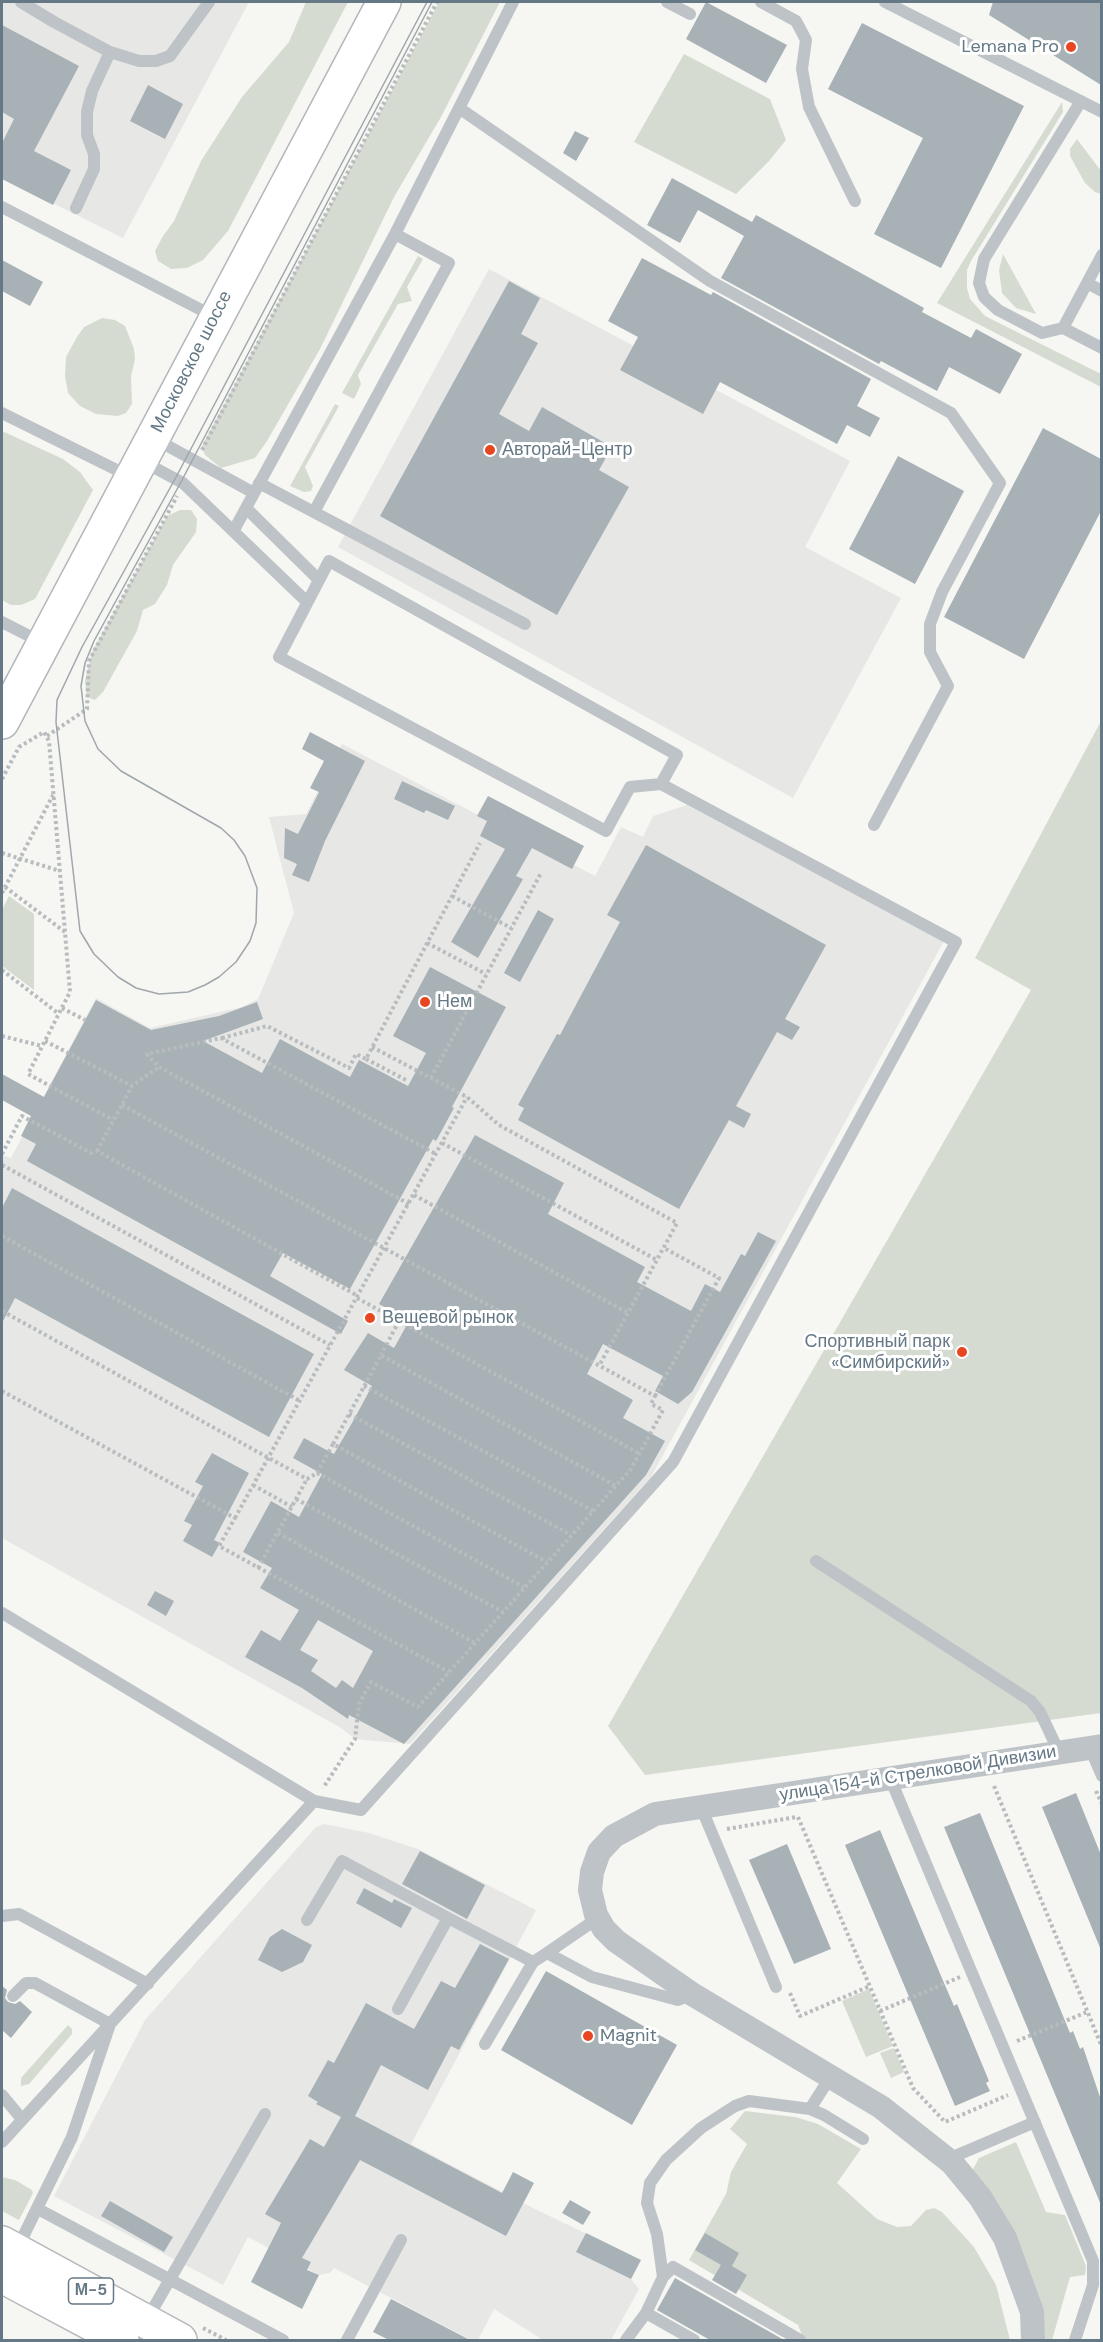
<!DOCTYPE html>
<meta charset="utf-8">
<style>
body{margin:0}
#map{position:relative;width:1103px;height:2342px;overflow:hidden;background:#f6f6f2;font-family:"DM Sans",sans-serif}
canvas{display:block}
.frame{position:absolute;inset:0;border:3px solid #647885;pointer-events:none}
</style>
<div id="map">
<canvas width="1103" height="2342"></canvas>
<div class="frame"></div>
</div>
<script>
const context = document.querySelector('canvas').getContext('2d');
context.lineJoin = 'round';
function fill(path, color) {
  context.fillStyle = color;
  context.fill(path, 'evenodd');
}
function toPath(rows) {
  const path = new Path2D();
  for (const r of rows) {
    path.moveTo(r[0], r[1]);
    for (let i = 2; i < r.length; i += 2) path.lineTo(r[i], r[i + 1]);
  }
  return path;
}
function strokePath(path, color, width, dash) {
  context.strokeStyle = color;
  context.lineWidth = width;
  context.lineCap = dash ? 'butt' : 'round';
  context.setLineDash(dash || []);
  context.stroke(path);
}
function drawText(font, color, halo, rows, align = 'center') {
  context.font = font + ' "DM Sans",sans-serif';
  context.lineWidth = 6;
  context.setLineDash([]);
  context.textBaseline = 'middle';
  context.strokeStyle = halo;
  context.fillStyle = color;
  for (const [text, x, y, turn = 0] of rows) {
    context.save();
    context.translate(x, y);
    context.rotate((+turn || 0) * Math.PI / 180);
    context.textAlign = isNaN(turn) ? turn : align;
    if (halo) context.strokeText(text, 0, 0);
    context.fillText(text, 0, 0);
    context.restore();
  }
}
fill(toPath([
 [2,2,249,2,123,238,2,178],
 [489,269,850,461,805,547,901,598,793,798,338,547],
 [342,744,595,876,621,827,643,837,653,816,687,805,944,941,651,1477,410,1744,355,1739,341,1728,2,1538,2,1155,11,1158,96,998,150,1028,242,1007,258,999,294,913,269,817,306,814],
 [324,1824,369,1833,418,1849,536,1910,411,2144,535,2209,641,2260,631,2279,639,2289,611,2340,543,2340,494,2309,478,2340,471,2340,334,2268,330,2273,319,2275,248,2237,223,2285,54,2196,145,2020,316,1827]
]), '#e7e8e6');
fill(toPath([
 [306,2,348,2,228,231,203,260,187,268,171,269,158,261,155,251,163,236,174,221,201,161,242,97,289,42],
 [439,2,500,2,441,117,394,197,320,349,267,441,255,458,221,468,205,455,202,446],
 [684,54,770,99,786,140,769,161,736,194,634,142],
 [1062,102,1063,112,971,261,967,270,967,288,970,299,985,316,1101,374,1101,387,937,303],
 [1077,139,1101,171,1101,194,1095,192,1085,183,1070,156,1070,149],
 [1003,254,1036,314,1016,308,1002,293,999,270],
 [418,256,423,259,407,287,412,301,398,304,358,375,361,384,354,399,342,393],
 [102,318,115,320,125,326,134,349,135,359,131,376,132,404,126,413,118,416,96,414,80,406,68,393,65,376,66,357,77,337,84,327],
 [335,404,339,406,305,467,313,486,311,491,304,492,290,486],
 [2,431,63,459,80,472,93,490,35,599,21,605,11,605,2,600],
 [180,510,191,510,197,519,196,532,173,565,167,585,155,604,143,610,137,631,103,692,95,700,87,697,85,681,92,652,167,516],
 [1101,721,1101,1713,645,1775,608,1726,1031,990,975,958],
 [9,896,34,914,34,990,2,966,2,910],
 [869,1989,893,2046,866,2057,842,2001],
 [68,2025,72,2029,72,2034,29,2084,21,2086,21,2078],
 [894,2048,904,2072,891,2078,880,2053],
 [745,2111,795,2117,818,2124,861,2149,837,2183,877,2219,897,2227,911,2226,926,2210,934,2208,942,2212,974,2247,996,2285,1010,2340,804,2340,798,2325,689,2260,726,2194,731,2172,747,2144,730,2129],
 [1016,2142,1046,2212,1065,2215,1086,2266,1085,2275,1070,2277,1052,2340,1038,2340,972,2171,979,2158],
 [2,2177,15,2180,32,2190,33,2193,19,2220,2,2211]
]), '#d6dbd1');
fill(toPath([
 [706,2,787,45,766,83,686,39],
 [993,2,1101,2,1101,85,989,15],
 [862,23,1024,106,941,268,874,234,923,138,828,89],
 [2,25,79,66,34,151,71,170,53,205,2,179,2,143,14,119,2,112],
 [148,85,183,104,165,139,130,121],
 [575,131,589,138,576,161,563,153],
 [672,178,752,222,756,215,924,308,922,312,971,338,976,329,1022,354,1000,394,949,367,937,391,881,361,879,364,721,278,744,236,698,210,680,243,647,225],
 [642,258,711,295,713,292,871,379,857,406,880,418,870,437,847,425,837,444,720,382,703,414,620,370,638,337,608,321],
 [2,260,43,282,30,306,2,291],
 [509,281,540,298,521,334,538,343,499,414,529,431,542,407,612,447,599,470,629,487,557,615,380,516],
 [1043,428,1101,459,1101,511,1024,659,944,617],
 [898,456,964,491,915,584,849,549],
 [310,732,365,761,325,841,309,882,292,875,297,864,284,858,285,828,298,834,319,792,310,788,324,761,302,749],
 [402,781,455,806,448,820,426,810,424,813,394,799],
 [488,796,584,846,572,869,532,848,516,876,523,879,478,958,451,942,505,849,480,836,487,821,477,816],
 [646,845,826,945,785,1019,800,1027,792,1040,777,1032,736,1106,751,1114,744,1128,729,1120,679,1209,518,1120,524,1108,518,1105,557,1034,560,1035,620,922,607,915],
 [538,910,554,919,520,982,504,973],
 [430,967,506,1007,452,1107,454,1108,436,1141,433,1139,350,1289,283,1253,270,1276,348,1321,341,1334,27,1161,36,1144,21,1136,31,1116,2,1100,2,1074,44,1097,96,1000,151,1030,219,1016,257,1002,263,1019,203,1041,262,1073,280,1039,350,1077,359,1060,408,1086,426,1053,393,1036],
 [475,1135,564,1183,548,1214,645,1267,637,1282,691,1311,705,1284,720,1292,741,1254,745,1256,758,1232,776,1241,692,1392,678,1404,655,1391,663,1376,603,1344,587,1374,633,1400,623,1418,665,1441,646,1475,404,1744,349,1715,348,1719,302,1688,245,1657,261,1630,280,1641,299,1610,260,1588,272,1568,243,1552,271,1501,299,1517,322,1474,293,1458,304,1438,334,1454,352,1423,372,1386,344,1370,368,1333,394,1348,409,1321,379,1304],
 [318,1620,373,1651,353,1688,342,1680,336,1688,311,1671,318,1660,300,1650],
 [12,1188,314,1354,269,1437,15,1298,2,1323,2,1208],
 [212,1453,249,1473,214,1540,220,1543,212,1557,183,1541,192,1525,184,1521,203,1486,195,1482],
 [155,1591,174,1601,166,1616,147,1605],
 [1076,1793,1101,1855,1101,1950,1042,1807],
 [980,1813,1070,2033,1073,2031,1080,2049,1083,2047,1101,2100,1101,2205,944,1827],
 [880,1830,941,1976,954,2006,957,2004,989,2081,986,2083,990,2091,955,2106,845,1845],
 [787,1844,831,1949,794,1964,749,1860],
 [420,1851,485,1885,467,1919,402,1884],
 [364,1888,392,1903,394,1899,412,1908,401,1928,356,1903],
 [282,1929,312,1945,303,1962,282,1972,258,1960,270,1937],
 [480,1944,509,1959,459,2050,451,2046,428,2090,381,2065,355,2116,502,2193,513,2172,534,2183,506,2236,360,2160,302,2258,311,2262,307,2270,319,2275,302,2309,251,2282,281,2223,265,2214,310,2139,324,2147,341,2117,316,2104,318,2102,308,2096,328,2060,334,2063,366,2003,414,2029,441,1981,455,1988],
 [546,1971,677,2045,632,2125,501,2050],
 [2,1986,7,1990,5,1998,8,2002,15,2004,20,2001,32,2012,11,2038,2,2030],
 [570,2200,591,2212,583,2225,562,2213],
 [110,2201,173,2237,164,2252,101,2216],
 [586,2233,641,2260,631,2279,576,2252],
 [705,2233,739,2253,732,2266,747,2275,736,2294,712,2280,721,2265,695,2250],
 [675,2278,784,2340,710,2340,657,2310],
 [391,2299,470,2340,389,2340,373,2332]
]), '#a8b1b6');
const primary = toPath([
 [2,722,384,2]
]);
const highway = toPath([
 [2,2243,180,2340],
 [2,2276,122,2340]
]);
strokePath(primary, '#b2b7bb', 36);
strokePath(highway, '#b4b8bb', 36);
strokePath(toPath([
 [202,450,437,2],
 [47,736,87,709,89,661,177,496],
 [2,779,19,747,44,732,49,741,70,992,28,1074,113,1120],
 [2,853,60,871],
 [5,887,65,932],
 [2,893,53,795],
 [452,896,511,928],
 [427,943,486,974],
 [2,970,59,1014],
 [62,1008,85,1020],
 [2,1036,42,1046],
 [222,1038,267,1026,349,1068,356,1054,366,1059,480,843],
 [45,1041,132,1086],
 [372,1047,467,1097,499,1125,677,1223,599,1366],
 [366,1059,406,1080],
 [431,1078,541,873],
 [122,1105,655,1396,651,1404,663,1410,631,1469,418,1707,371,1682,359,1704,355,1739,323,1788],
 [442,1143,657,1260],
 [97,1151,132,1086,159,1067],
 [2,1154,22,1116,91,1153,97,1151,358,1296],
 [2,1165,330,1345],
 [414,1195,628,1313],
 [409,1204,159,1067,147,1054,221,1038,436,1154],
 [2,1236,300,1401],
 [357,1298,399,1321,381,1355],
 [2,1311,307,1479,317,1473,524,1587],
 [399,1321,640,1454],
 [364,1386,593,1511],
 [2,1391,235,1518,219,1546,449,1672],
 [655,1396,719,1278,664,1248],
 [349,1414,571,1535],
 [333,1444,381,1355,616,1486],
 [317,1473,333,1444,547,1562],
 [253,1485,292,1507],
 [296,1499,503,1612],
 [235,1518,467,1097],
 [278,1533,475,1643],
 [258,1568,307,1479],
 [994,1786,1102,2047],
 [1096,1791,1102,1804],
 [798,1817,913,2088,945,2122,1008,2095],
 [727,1829,796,1817],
 [790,1993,800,2016,870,1986],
 [880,2011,960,1977],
 [1017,2041,1087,2012],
 [203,2328,226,2340]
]), '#b8bcbe', 4, [3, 3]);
strokePath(toPath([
 [21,2,54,22,110,52,139,61,156,61,170,56,209,2],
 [667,2,690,14],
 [761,2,796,21,806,40,802,69,809,107,855,201],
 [885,2,1102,112],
 [1081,101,984,259,979,283,984,297,998,310,1042,333,1063,328,1102,348],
 [459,108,710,281,951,413,1000,483,942,592,930,624,930,652,948,686,874,825],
 [2,207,215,317],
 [76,208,94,169,94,154,87,135,87,112,92,91,110,52],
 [1087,283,1102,291],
 [1063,328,1102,255],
 [2,413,131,477],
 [155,439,254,493],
 [142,461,183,483,307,602],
 [259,483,525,624],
 [246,508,319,580],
 [314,512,449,263,395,234],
 [234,530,395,234,513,2],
 [2,622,43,643],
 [816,1561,1031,1701,1040,1712,1059,1752],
 [2,1613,314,1801],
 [1090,1748,1102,1776],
 [890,1778,1093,2261,1093,2285,1075,2340],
 [701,1807,776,1987],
 [2,1916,19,1914,148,1984],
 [307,1920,342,1861,448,1918],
 [547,1953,598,1918],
 [13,1996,26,1983,35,1983,110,2024,72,2137,17,2249],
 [398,2009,448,1918,533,1962],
 [485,2044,533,1962,547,1953,592,1977,678,2000,692,1994],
 [2,2095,21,2118],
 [810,2109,824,2115,863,2139],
 [2,2142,314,1801,361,1810,673,1462,956,942,661,784,677,755,329,561,279,657,606,831,630,787,661,784],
 [948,2159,1035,2122],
 [38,2209,283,2340],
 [663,2277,657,2234,647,2203,650,2183,666,2160,701,2128,735,2106,749,2101,810,2109,831,2076],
 [646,2313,694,2340],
 [146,2321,265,2114],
 [347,2340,401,2240],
 [626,2340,646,2313,663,2277,673,2267,800,2340]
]), '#bec3c7', 12);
strokePath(toPath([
 [1033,2340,1032,2312,1005,2238,980,2197,952,2163,881,2107,692,1994,616,1941,604,1929,596,1915,590,1890,592,1872,599,1852,614,1836,655,1814,1102,1746]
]), '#bec3c7', 24);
strokePath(primary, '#fff', 33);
strokePath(highway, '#fff', 33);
strokePath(toPath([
 [427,2,175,479,82,647,57,700,56,722,80,931,94,954,118,977,136,988,159,994,188,992,205,985,219,977,236,962,250,941,256,923,257,888,245,856,234,840,221,828,121,771,98,749,85,721,81,686,85,663,94,641,181,482,432,2]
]), '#9fa7ad', 1.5);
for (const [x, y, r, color] of [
 [1071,47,6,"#e84621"],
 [490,450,6,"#e84621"],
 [425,1002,6,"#e84621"],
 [370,1318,6,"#e84621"],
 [962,1352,6,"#e84621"],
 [588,2036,6,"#e84621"]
]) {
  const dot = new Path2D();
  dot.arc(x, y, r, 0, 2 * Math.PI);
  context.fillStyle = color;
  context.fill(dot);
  strokePath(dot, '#fff', 2);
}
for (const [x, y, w] of [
 [91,2291,45]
]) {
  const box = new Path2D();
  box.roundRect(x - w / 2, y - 13, w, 26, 4.5);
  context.fillStyle = '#fff';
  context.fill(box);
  strokePath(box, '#647885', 1.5);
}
drawText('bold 16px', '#647885', null, [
 ["М-5",91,2291]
]);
drawText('18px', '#647885', '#fff', [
 ["Lemana Pro",1059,47,"right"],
 ["Авторай-Центр",502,450],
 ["Нем",437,1002],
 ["Вещевой рынок",382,1318],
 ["Спортивный парк",950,1342,"right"],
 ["«Симбирский»",950,1363,"right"],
 ["Magnit",600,2036]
], 'left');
drawText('18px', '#647885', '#fff', [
 ["Московское шоссе",192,362,-63],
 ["улица 154-й Стрелковой Дивизии",918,1774,-9]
]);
</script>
